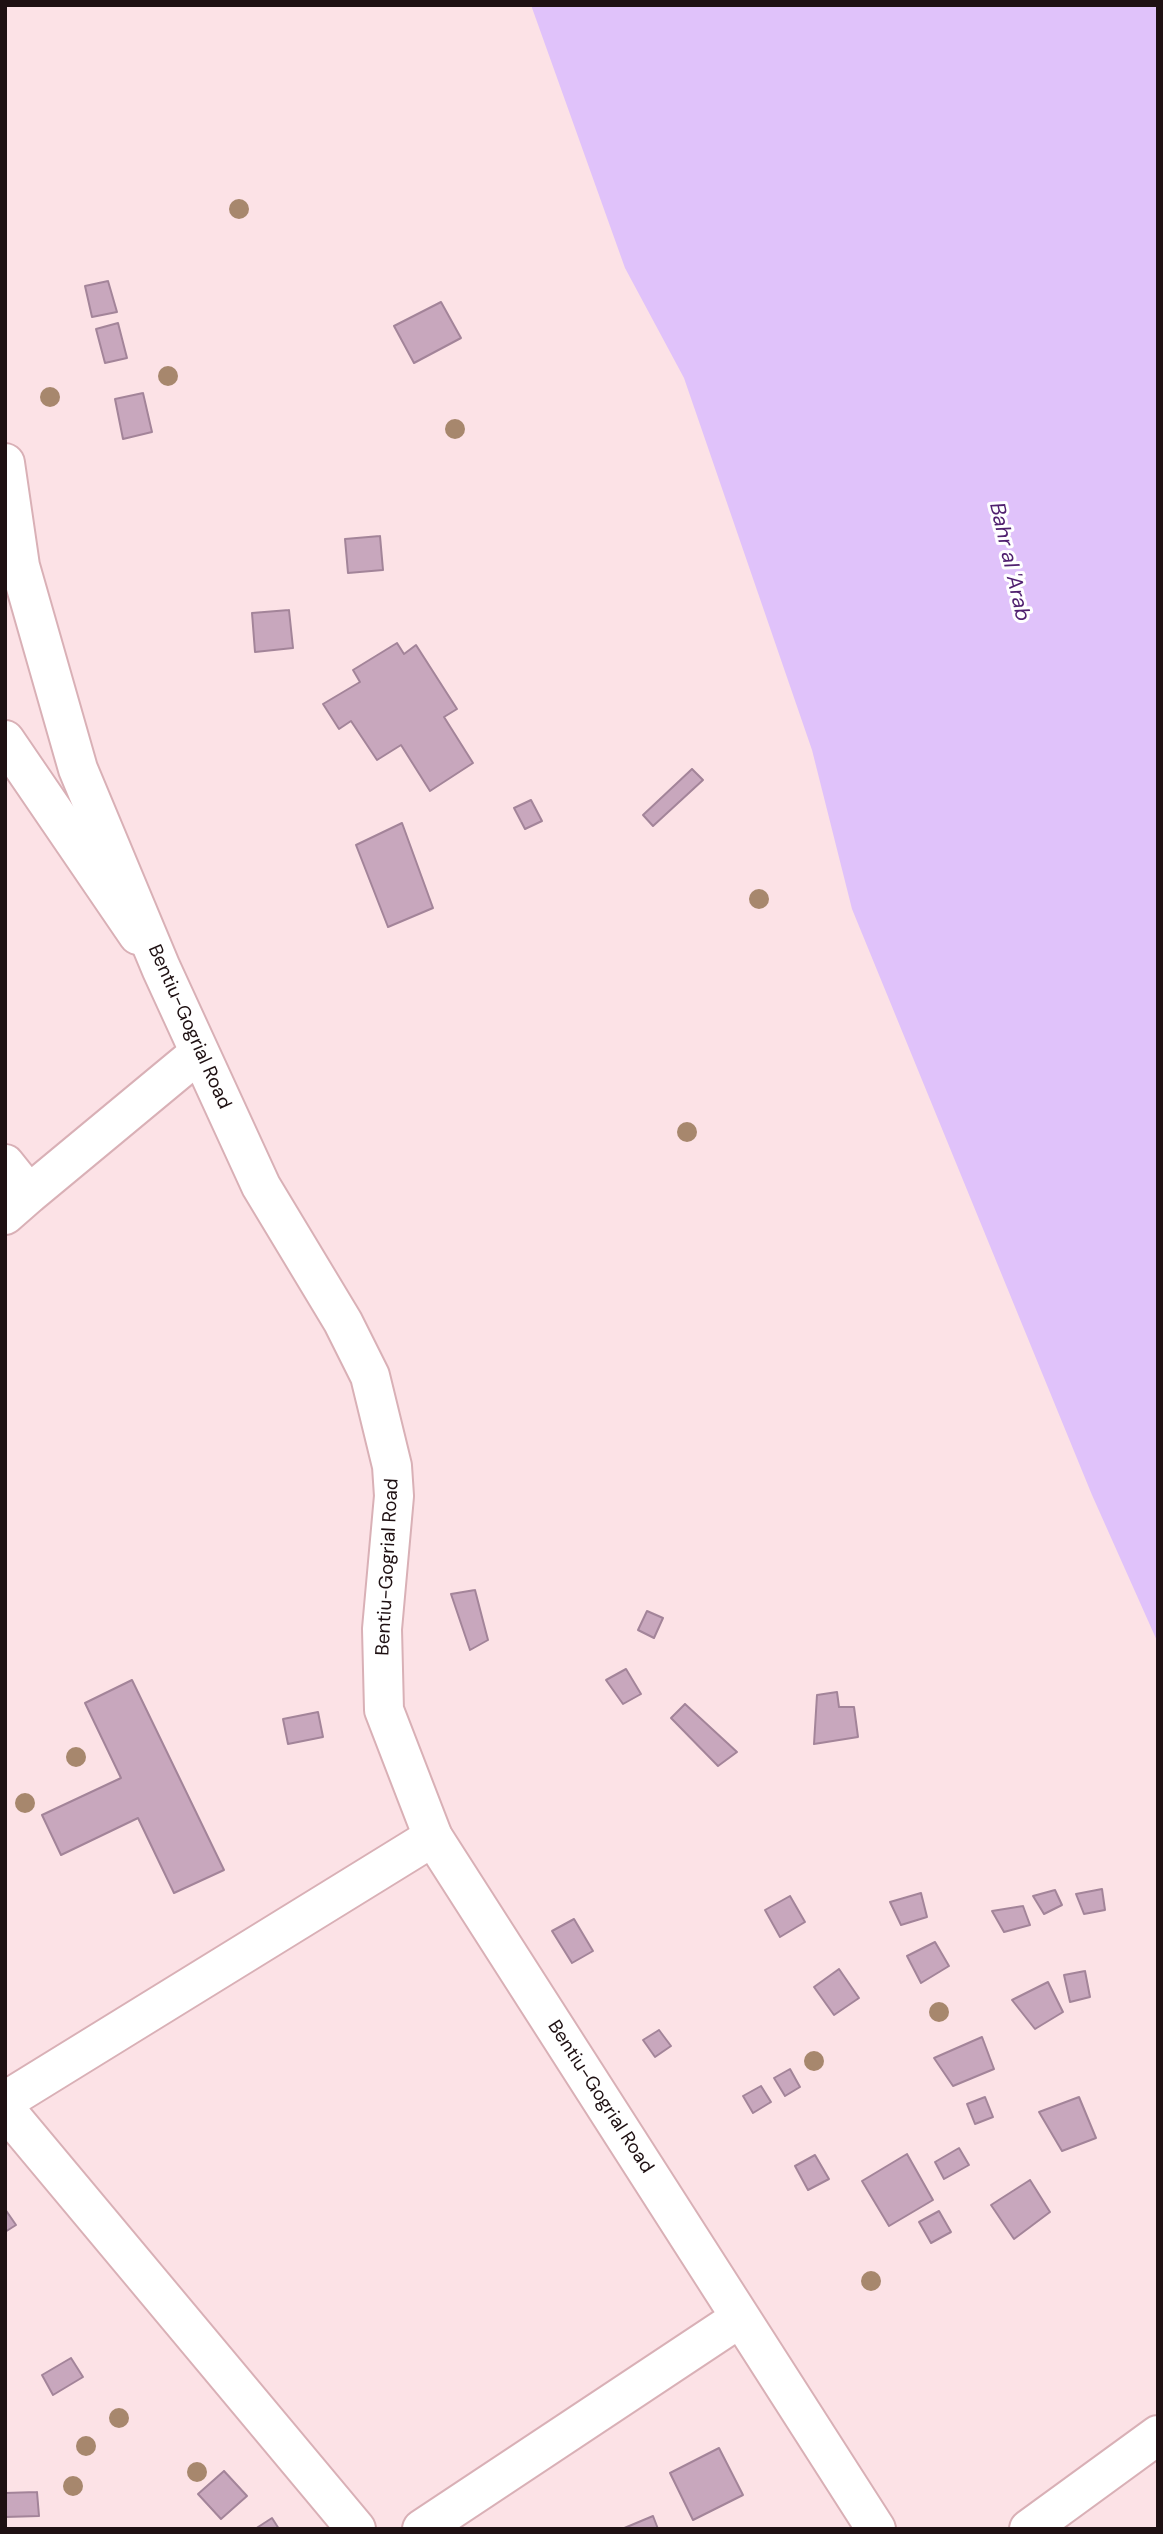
<!DOCTYPE html>
<style>
body{margin:0}
#map{position:relative;width:1163px;height:2534px;overflow:hidden;background:#fce2e6;font-family:"DM Sans",sans-serif}
canvas{display:block}
.frame{position:absolute;inset:0;border:7px solid #1e1012;pointer-events:none}
</style>
<div id="map">
<canvas width="1163" height="2534"></canvas>
<div class="frame"></div>
</div>
<script>
const context = document.querySelector('canvas').getContext('2d');
context.lineJoin = 'round';
function fill(path, color) {
  context.fillStyle = color;
  context.fill(path, 'evenodd');
}
function toPath(rows) {
  const path = new Path2D();
  for (const r of rows) {
    path.moveTo(r[0], r[1]);
    for (let i = 2; i < r.length; i += 2) path.lineTo(r[i], r[i + 1]);
  }
  return path;
}
function strokePath(path, color, width, dash) {
  context.strokeStyle = color;
  context.lineWidth = width;
  context.lineCap = dash ? 'butt' : 'round';
  context.setLineDash(dash || []);
  context.stroke(path);
}
function drawText(font, color, halo, rows, align = 'center') {
  context.font = font + ' "DM Sans",sans-serif';
  context.lineWidth = 6;
  context.setLineDash([]);
  context.textBaseline = 'middle';
  context.strokeStyle = halo;
  context.fillStyle = color;
  for (const [text, x, y, turn = 0] of rows) {
    context.save();
    context.translate(x, y);
    context.rotate((+turn || 0) * Math.PI / 180);
    context.textAlign = isNaN(turn) ? turn : align;
    if (halo) context.strokeText(text, 0, 0);
    context.fillText(text, 0, 0);
    context.restore();
  }
}
fill(toPath([
 [531,5,1158,5,1158,1643,1092,1495,852,909,812,750,684,378,625,268]
]), '#e0c2fa');
const building = toPath([
 [108,281,117,312,92,317,85,286,108,281],
 [441,302,461,338,414,363,394,326,441,302],
 [118,323,127,358,105,363,96,329,118,323],
 [143,393,152,432,123,439,115,399,143,393],
 [380,536,383,570,348,573,345,539,380,536],
 [289,610,293,648,255,652,252,613,289,610],
 [397,643,404,654,416,645,457,709,444,717,473,763,430,791,401,745,377,760,351,721,339,729,323,704,360,682,353,670,397,643],
 [692,769,703,780,653,826,643,815,692,769],
 [531,800,542,821,525,829,514,808,531,800],
 [402,823,433,908,388,927,356,845,402,823],
 [475,1590,488,1640,470,1650,451,1594,475,1590],
 [647,1611,663,1618,654,1638,638,1630,647,1611],
 [626,1669,641,1694,623,1704,606,1680,626,1669],
 [132,1680,224,1870,174,1893,138,1818,61,1855,42,1815,121,1778,85,1703,132,1680],
 [837,1692,839,1707,854,1707,858,1737,814,1744,817,1695,837,1692],
 [685,1704,737,1752,718,1766,671,1718,685,1704],
 [318,1712,323,1737,288,1744,283,1719,318,1712],
 [1102,1889,1105,1910,1084,1914,1076,1894,1102,1889],
 [1055,1890,1062,1905,1044,1914,1033,1896,1055,1890],
 [921,1893,927,1917,901,1925,890,1902,921,1893],
 [790,1896,805,1922,780,1937,765,1910,790,1896],
 [1023,1906,1030,1925,1004,1932,992,1911,1023,1906],
 [574,1919,593,1951,572,1963,552,1931,574,1919],
 [935,1942,949,1966,921,1983,907,1956,935,1942],
 [839,1969,859,1998,834,2015,814,1987,839,1969],
 [1085,1971,1090,1997,1070,2002,1064,1975,1085,1971],
 [1048,1982,1063,2012,1035,2029,1012,2000,1048,1982],
 [659,2030,671,2046,655,2057,643,2040,659,2030],
 [982,2037,994,2069,953,2086,934,2058,982,2037],
 [790,2069,800,2087,785,2096,774,2078,790,2069],
 [761,2086,771,2102,753,2113,743,2096,761,2086],
 [985,2097,993,2117,975,2124,967,2104,985,2097],
 [1079,2097,1096,2138,1062,2151,1039,2112,1079,2097],
 [959,2148,969,2165,944,2179,935,2162,959,2148],
 [907,2154,933,2200,889,2226,862,2181,907,2154],
 [815,2155,829,2179,808,2190,795,2166,815,2155],
 [1030,2180,1050,2212,1014,2239,991,2205,1030,2180],
 [5,2209,16,2225,5,2232,5,2209],
 [939,2211,951,2232,931,2243,919,2222,939,2211],
 [71,2358,83,2377,53,2395,42,2375,71,2358],
 [719,2448,743,2495,693,2520,670,2473,719,2448],
 [224,2471,247,2496,221,2519,198,2494,224,2471],
 [37,2492,39,2516,5,2517,5,2493,37,2492],
 [653,2516,658,2529,622,2529,653,2516],
 [272,2518,279,2529,255,2529,272,2518]
]);
fill(building, '#c8a7bd');
strokePath(building, '#a38499', 2);
const street = toPath([
 [5,740,138,935],
 [5,1164,29,1194,5,1215],
 [29,1194,199,1053],
 [5,2101,433,1837],
 [5,2109,356,2529]
]);
const secondary = toPath([
 [5,463,20,566,78,769,161,968,261,1186,343,1322,370,1376,392,1466,394,1496,382,1629,384,1710,433,1837,876,2529],
 [422,2529,740,2318],
 [1029,2529,1158,2435]
]);
strokePath(street, '#d9b0b6', 42);
strokePath(secondary, '#d9b0b6', 42);
strokePath(street, '#fff', 38);
strokePath(secondary, '#fff', 38);
context.fillStyle = '#a7876d';
for (const [x, y] of [
 [239,209],
 [168,376],
 [50,397],
 [455,429],
 [759,899],
 [687,1132],
 [76,1757],
 [25,1803],
 [939,2012],
 [814,2061],
 [871,2281],
 [119,2418],
 [86,2446],
 [197,2472],
 [73,2486]
]) {
  context.beginPath();
  context.arc(x, y, 10, 0, 2 * Math.PI);
  context.fill();
}
drawText('19px', '#1e1012', '#fff', [
 ["Bentiu-Gogrial Road",189,1027,66],
 ["Bentiu-Gogrial Road",388,1567,-87],
 ["Bentiu-Gogrial Road",600,2097,57]
]);
drawText('italic 21px', '#50206f', '#fff', [
 ["Bahr al 'Arab",1009,562,77]
]);
</script>
